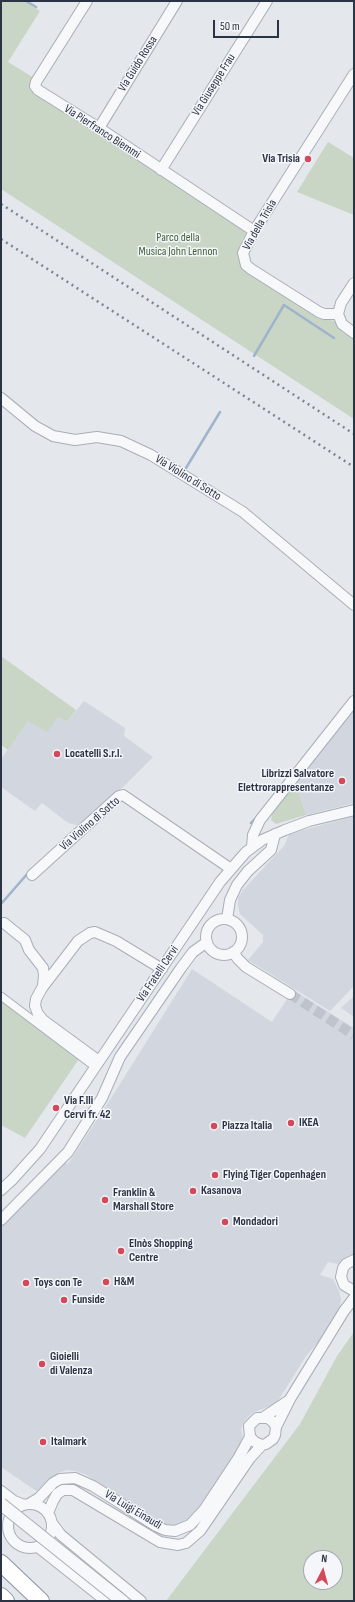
<!DOCTYPE html>
<meta charset="utf-8">
<style>
body{margin:0}
#map{position:relative;width:355px;height:1602px;overflow:hidden;background:#e4e7ec;font-family:"Sofia Sans Condensed",sans-serif}
canvas{display:block}
.frame{position:absolute;inset:0;border:2px solid #2b3445;pointer-events:none}
.north{position:absolute;left:303px;top:1550px;width:40px;height:40px;box-sizing:border-box;background:#f4f6f9;border:1px solid #a4a8b1;border-radius:50%;rotate:6deg;font-size:11px;font-weight:700;line-height:16px;text-align:center;color:#2b3445}
.north::after{content:'';display:block;margin:auto;width:14px;height:18px;background:#d1495b;clip-path:polygon(50% 0,100% 100%,50% 72%,0 100%)}
.scale{position:absolute;left:213px;top:20px;width:66px;height:18px;box-sizing:border-box;border:2px solid #2b3445;border-top:0;padding-left:5px;font-size:12px;line-height:14px;white-space:nowrap;color:#2b3445;-webkit-text-stroke:3px #f4f6f9;paint-order:stroke}
</style>
<div id="map">
<canvas width="355" height="1602"></canvas>
<div class="frame"></div>
<div class="north">N</div>
<div class="scale">50 m</div>
</div>
<script>
const context = document.querySelector('canvas').getContext('2d');
context.lineJoin = 'round';
function fill(path, color) {
  context.fillStyle = color;
  context.fill(path, 'evenodd');
}
function toPath(rows) {
  const path = new Path2D();
  for (const r of rows) {
    if (r.length === 3) {
      path.moveTo(r[0] + r[2], r[1]);
      path.arc(r[0], r[1], r[2], 0, 2 * Math.PI);
      continue;
    }
    path.moveTo(r[0], r[1]);
    for (let i = 2; i < r.length; i += 2) path.lineTo(r[i], r[i + 1]);
  }
  return path;
}
function strokePath(path, color, width, dash) {
  context.strokeStyle = color;
  context.lineWidth = width;
  context.lineCap = dash ? 'butt' : 'round';
  context.setLineDash(dash || []);
  context.stroke(path);
}
function drawText(font, color, halo, rows, align = 'center') {
  context.font = font + ' "Sofia Sans Condensed",sans-serif';
  context.lineWidth = 3;
  context.setLineDash([]);
  context.textBaseline = 'middle';
  context.strokeStyle = halo;
  context.fillStyle = color;
  for (const [text, x, y, turn = 0] of rows) {
    context.save();
    context.translate(x, y);
    context.rotate((+turn || 0) * Math.PI / 180);
    context.textAlign = isNaN(turn) ? turn : align;
    if (halo) context.strokeText(text, 0, 0);
    context.fillText(text, 0, 0);
    context.restore();
  }
}
fill(toPath([
 [84,701,125,728,124,736,153,757,122,788,80,826,68,823,42,803,35,811,1,787,1,759,28,721,58,717,67,722],
 [354,706,354,803,306,815,295,782],
 [354,816,354,986,330,1011,248,960,263,942,263,935,240,914,238,906,238,898,243,890,284,846,289,834],
 [192,969,272,1022,293,990,354,1028,354,1255,350,1255,338,1264,328,1262,320,1275,333,1279,339,1291,341,1299,340,1306,335,1317,326,1333,306,1356,278,1401,270,1406,252,1413,245,1420,241,1429,243,1439,242,1445,200,1509,184,1522,178,1526,170,1527,156,1521,85,1474,75,1471,67,1470,60,1472,50,1479,38,1492,1,1467,1,1213,56,1156,68,1164,115,1092],
 [354,996,354,1017,341,1008]
]), '#d2d6de');
fill(toPath([
 [1,1,24,1,40,11,8,62,34,78,37,95,248,230,242,240,238,254,241,267,245,271,320,318,335,321,344,333,354,338,354,419,1,189],
 [328,142,354,158,354,215,297,192],
 [1,656,76,710,67,722,58,717,47,732,28,721,8,750,1,745],
 [295,782,306,815,276,824,271,820,272,814],
 [1,1000,79,1059,25,1138,1,1125],
 [354,1332,354,1601,166,1601,300,1424,337,1356],
 [311,1558,335,1558,335,1582,311,1582]
]), '#c9d6c5');
strokePath(toPath([
 [26,1,36,7],
 [254,356,284,305,334,338],
 [183,473,220,412],
 [251,823,257,817],
 [1,904,28,873]
]), '#9fb4cc', 2.5);
strokePath(toPath([
 [290,994,354,1035]
]), '#bfc3cb', 10, [10, 5]);
const pedestrian = toPath([
 [1,996,95,1067]
]);
const minor = toPath([
 [87,1,36,82,35,86,38,90,99,128,254,231],
 [99,128,177,1],
 [161,170,267,1],
 [338,314,324,314,319,312,251,269,246,265,243,253,254,231,354,74],
 [338,314,341,303,354,283],
 [338,314,342,324,354,333],
 [1,398,35,426,53,436,75,440,97,437,121,441,151,455,243,512,354,605],
 [252,847,253,835,260,820,354,701],
 [32,875,119,796,123,795,231,869],
 [227,919,230,900,237,885,248,871,271,850,275,834],
 [224,937,18],
 [4,923,25,940,29,950,43,968,44,975,43,986],
 [233,952,238,959,246,967,290,994],
 [99,1061,43,1020,38,1014,35,1006,36,999,42,988,78,941,90,933,95,932,116,941,162,969],
 [1,1190,13,1179,40,1149,220,882,239,860,246,852,262,840,285,830,309,821,354,810],
 [1,1220,68,1152,102,1098,120,1057,181,968,193,952,207,942],
 [354,1260,346,1264,343,1268,341,1277,344,1285,354,1291],
 [264,1417,288,1401],
 [276,1427,274,1423,268,1418,257,1418,249,1426,250,1437,255,1442,262,1445,266,1444,273,1439,275,1435,276,1427,290,1399,344,1311,354,1298],
 [1,1491,14,1501,24,1505],
 [30,1526,22],
 [29,1504,39,1498,53,1483,60,1479,75,1478,93,1486,156,1526,165,1530,175,1531,190,1525,204,1510,239,1457,250,1437],
 [48,1513,53,1501,57,1494,63,1490,73,1490,160,1542,178,1545,186,1543,200,1531,250,1458,262,1445],
 [52,1523,61,1535,141,1601],
 [38,1547,106,1601]
]);
const trunk = toPath([
 [1,1563,41,1601],
 [1,1596,6,1601]
]);
strokePath(pedestrian, '#a9aeb7', 9);
strokePath(minor, '#a9aeb7', 12);
strokePath(trunk, '#8b94a3', 18);
strokePath(pedestrian, '#f7f8fa', 7);
strokePath(minor, '#f7f8fa', 10);
strokePath(trunk, '#fff', 16);
strokePath(toPath([
 [1,204,354,434],
 [1,239,354,467]
]), '#7d8696', 2.5, [2, 4]);
const tertiaryBridge = toPath([
 [1,1504,122,1601]
]);
strokePath(tertiaryBridge, '#a9aeb7', 14, []);
strokePath(tertiaryBridge, '#f7f8fa', 12);
for (const [x, y, r, color] of [
 [308,159,4,"#d1495b"],
 [57,754,4,"#d1495b"],
 [342,781,4,"#d1495b"],
 [56,1108,4,"#d1495b"],
 [291,1123,4,"#d1495b"],
 [214,1126,4,"#d1495b"],
 [215,1175,4,"#d1495b"],
 [193,1191,4,"#d1495b"],
 [105,1200,4,"#d1495b"],
 [225,1222,4,"#d1495b"],
 [121,1251,4,"#d1495b"],
 [106,1282,4,"#d1495b"],
 [26,1283,4,"#d1495b"],
 [64,1300,4,"#d1495b"],
 [42,1364,4,"#d1495b"],
 [43,1442,4,"#d1495b"]
]) {
  const dot = new Path2D();
  dot.arc(x, y, r, 0, 2 * Math.PI);
  context.fillStyle = color;
  context.fill(dot);
  strokePath(dot, '#f4f6f9', 1.5);
}
drawText('12px', '#2b3445', '#f4f6f9', [
 ["Via Guido Rossa",138,64,-58],
 ["Via Giuseppe Frau",214,85,-58],
 ["Via Pierfranco Biemmi",102,132,33],
 ["Via della Trisia",260,225,-60],
 ["Via Violino di Sotto",188,478,32],
 ["Via Violino di Sotto",90,824,-41],
 ["Via Fratelli Cervi",158,974,-56],
 ["Via Luigi Einaudi",133,1510,31]
]);
drawText('bold 12px', '#2b3445', '#f4f6f9', [
 ["Via Trisia",300,159,"right"],
 ["Locatelli S.r.l.",65,754],
 ["Librizzi Salvatore",334,774,"right"],
 ["Elettrorappresentanze",334,788,"right"],
 ["Via F.lli",64,1101],
 ["Cervi fr. 42",64,1115],
 ["IKEA",299,1123],
 ["Piazza Italia",222,1126],
 ["Flying Tiger Copenhagen",223,1175],
 ["Kasanova",201,1191],
 ["Franklin &",113,1193],
 ["Marshall Store",113,1207],
 ["Mondadori",233,1222],
 ["Elnòs Shopping",129,1244],
 ["Centre",129,1258],
 ["H&M",114,1282],
 ["Toys con Te",34,1283],
 ["Funside",72,1300],
 ["Gioielli",50,1357],
 ["di Valenza",50,1371],
 ["Italmark",51,1442]
], 'left');
drawText('12px', '#3f6138', '#f4f6f9', [
 ["Parco della",178,238],
 ["Musica John Lennon",178,252]
]);
</script>
